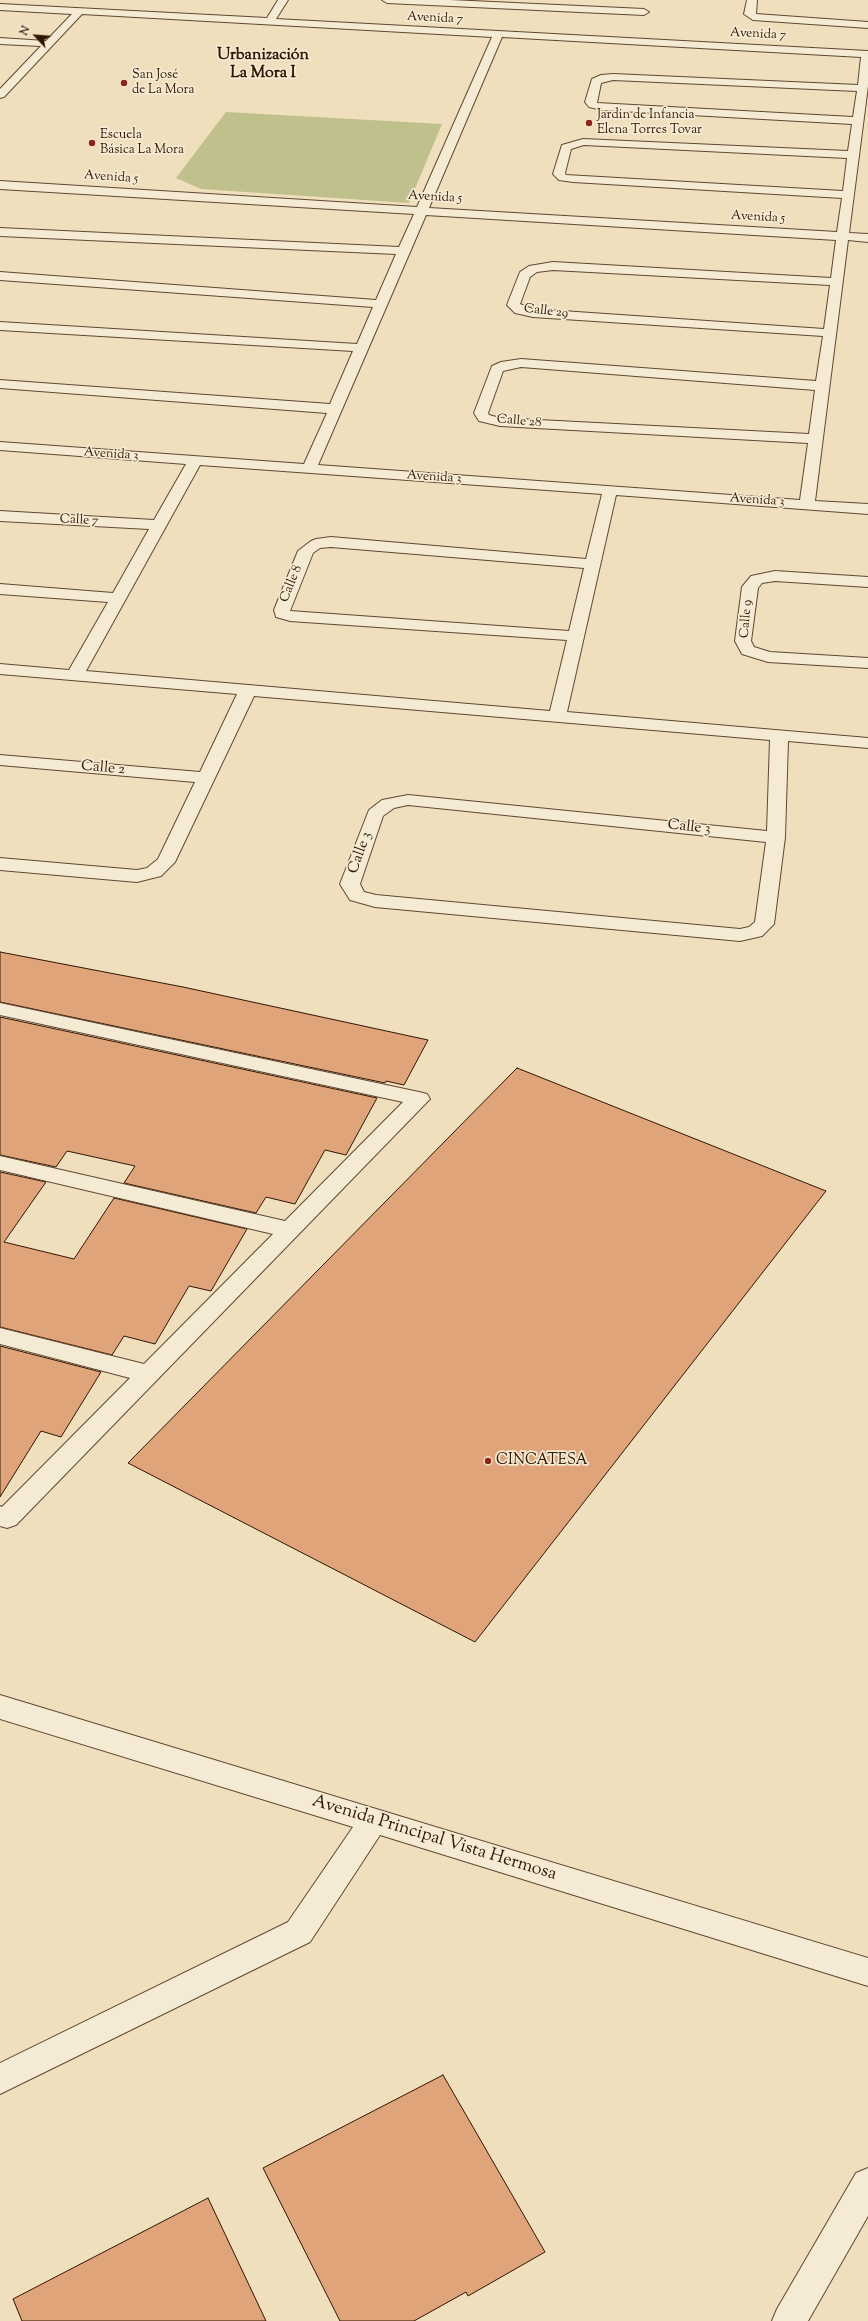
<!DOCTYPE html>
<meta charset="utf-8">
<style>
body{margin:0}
#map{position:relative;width:868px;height:2321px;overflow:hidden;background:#f0dfbd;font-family:"Sorts Mill Goudy",serif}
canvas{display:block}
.north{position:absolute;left:16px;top:16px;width:40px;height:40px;-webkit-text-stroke:3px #f5ead4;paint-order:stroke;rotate:296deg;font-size:11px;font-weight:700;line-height:16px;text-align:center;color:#301602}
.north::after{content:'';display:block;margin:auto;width:14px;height:18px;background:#301602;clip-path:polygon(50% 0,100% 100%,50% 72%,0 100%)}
</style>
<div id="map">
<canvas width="868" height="2321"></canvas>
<div class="north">N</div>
</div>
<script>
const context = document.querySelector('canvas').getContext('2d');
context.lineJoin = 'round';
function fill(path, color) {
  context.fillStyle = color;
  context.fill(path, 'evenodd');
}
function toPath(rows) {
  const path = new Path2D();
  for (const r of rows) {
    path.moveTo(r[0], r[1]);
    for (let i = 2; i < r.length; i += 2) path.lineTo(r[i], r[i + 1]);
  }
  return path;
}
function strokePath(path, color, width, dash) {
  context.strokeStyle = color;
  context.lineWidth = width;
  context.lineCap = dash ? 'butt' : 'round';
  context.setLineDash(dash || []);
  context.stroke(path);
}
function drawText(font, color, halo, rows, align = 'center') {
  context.font = font + ' "Sorts Mill Goudy",serif';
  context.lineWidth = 3.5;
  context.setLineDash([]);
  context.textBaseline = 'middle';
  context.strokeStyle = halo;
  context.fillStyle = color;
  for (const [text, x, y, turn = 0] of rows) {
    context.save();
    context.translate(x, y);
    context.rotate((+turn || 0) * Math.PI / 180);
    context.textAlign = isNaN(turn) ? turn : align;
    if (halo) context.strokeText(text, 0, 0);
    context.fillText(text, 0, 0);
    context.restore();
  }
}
fill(toPath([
 [226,112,442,124,409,203,201,189,176,178]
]), '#c0c08c');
const building = toPath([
 [0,952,183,987,428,1040,404,1085,386,1081,385,1083,0,1002,0,952],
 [0,1017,377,1098,346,1155,325,1150,295,1204,266,1197,256,1213,124,1183,135,1166,67,1151,56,1167,0,1155,0,1017],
 [517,1068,826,1191,475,1642,128,1463,517,1068],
 [0,1172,46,1182,4,1242,74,1259,114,1198,247,1229,211,1291,189,1286,155,1344,124,1336,112,1355,0,1327,0,1172],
 [0,1346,101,1372,61,1437,41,1431,0,1497,0,1346],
 [443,2075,545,2252,468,2296,466,2292,414,2321,340,2321,263,2168,443,2075],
 [208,2198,266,2321,22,2321,13,2299,208,2198]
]);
fill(building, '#e0a47b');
strokePath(building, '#301602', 1);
const minor = toPath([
 [278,0,288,0,276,19,868,51,868,86,849,233,868,234,868,242,848,240,815,501,868,504,868,514,616,495,567,712,868,738,868,748,788,741,785,837,774,924,762,936,740,941,375,907,350,900,340,884,369,810,382,800,408,795,767,831,770,740,254,696,175,862,161,876,137,882,0,870,0,858,137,870,147,868,158,859,195,782,0,765,0,755,200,772,237,694,0,674,0,664,69,670,108,602,0,594,0,584,113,593,149,529,0,521,0,511,154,520,186,464,0,450,0,442,304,464,327,413,0,388,0,380,330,404,353,351,0,330,0,322,357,344,373,307,0,280,0,272,376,300,396,254,0,236,0,228,399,247,414,214,0,189,0,181,417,207,492,37,82,14,4,97,0,98,0,89,41,46,0,44,0,38,46,41,72,14,0,10,0,4,267,18,278,0],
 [502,37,861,57,858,85,613,74,601,75,592,79,585,102,589,107,602,110,852,124,848,151,583,139,562,145,553,174,559,180,573,182,842,198,837,232,429,208,502,37],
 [613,80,857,91,853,117,597,103,601,83,613,80],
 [584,145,847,158,843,191,566,175,565,173,571,149,584,145],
 [426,215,836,240,831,278,553,262,529,266,520,272,507,305,515,313,533,317,823,336,816,381,521,359,501,362,492,366,474,413,479,421,500,426,808,443,800,500,318,465,426,215],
 [553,270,830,285,824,329,533,309,520,304,530,277,537,272,553,270],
 [521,367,815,390,809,434,500,418,489,415,488,413,503,371,521,367],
 [200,465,602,494,586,559,331,537,316,539,311,541,298,551,274,610,276,617,290,621,567,640,550,711,86,671,200,465],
 [331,547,584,568,569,631,290,611,313,553,320,548,331,547],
 [408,805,766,842,755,922,749,927,740,929,376,895,364,892,360,884,383,816,394,808,408,805],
 [382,0,450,0,644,9,649,12,644,15,387,3,382,0],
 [747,0,757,0,756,14,868,22,868,28,753,20,744,14,747,0],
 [775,571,868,577,868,587,775,581,762,583,758,588,751,641,754,647,770,652,868,658,868,668,768,662,742,654,735,641,742,587,751,576,775,571],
 [0,1003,419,1092,427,1094,430,1099,16,1525,7,1528,0,1526,0,1506,2,1507,130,1378,0,1344,0,1328,144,1364,273,1234,0,1170,0,1156,285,1221,403,1102,0,1015,0,1003],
 [0,1695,868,1958,868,1986,380,1835,310,1942,0,2094,0,2063,288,1922,353,1827,0,1719,0,1695],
 [868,2168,868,2216,808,2321,772,2321,777,2309,856,2173,868,2168]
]);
strokePath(minor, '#604831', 2);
fill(minor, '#f5ead4');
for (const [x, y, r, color] of [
 [124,83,4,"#8f2418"],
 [589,123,4,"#8f2418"],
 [92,143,4,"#8f2418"],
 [488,1461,4,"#8f2418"]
]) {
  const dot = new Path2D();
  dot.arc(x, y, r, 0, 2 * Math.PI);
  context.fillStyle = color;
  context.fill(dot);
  strokePath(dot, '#f5ead4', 1.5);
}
drawText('13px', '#301602', '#f5ead4', [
 ["Avenida 7",435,19,3],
 ["Avenida 7",758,35,3],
 ["Avenida 5",111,178,4],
 ["Avenida 5",435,198,3],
 ["Avenida 5",758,218,3],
 ["Calle 29",546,312,7],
 ["Calle 28",519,422,5],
 ["Avenida 3",111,455,4],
 ["Avenida 3",434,478,4],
 ["Avenida 3",757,501,4],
 ["Calle 7",79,521,3],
 ["Calle 8",292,584,-68],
 ["Calle 9",747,619,-85]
]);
drawText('13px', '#301602', '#f5ead4', [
 ["San José",132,76],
 ["de La Mora",132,91],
 ["Jardin de Infancia",597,116],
 ["Elena Torres Tovar",597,131],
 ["Escuela",100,136],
 ["Básica La Mora",100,151]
], 'left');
drawText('15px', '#301602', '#f5ead4', [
 ["Calle 2",103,769,5],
 ["Calle 3",689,828,6],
 ["Calle 3",361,853,-70]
]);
drawText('15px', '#301602', '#f5ead4', [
 ["CINCATESA",496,1461]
], 'left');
drawText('bold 16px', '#301602', '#f5ead4', [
 ["Urbanización",263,56],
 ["La Mora I",263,74]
]);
drawText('18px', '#301602', '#f5ead4', [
 ["Avenida Principal Vista Hermosa",434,1839,17]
]);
</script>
